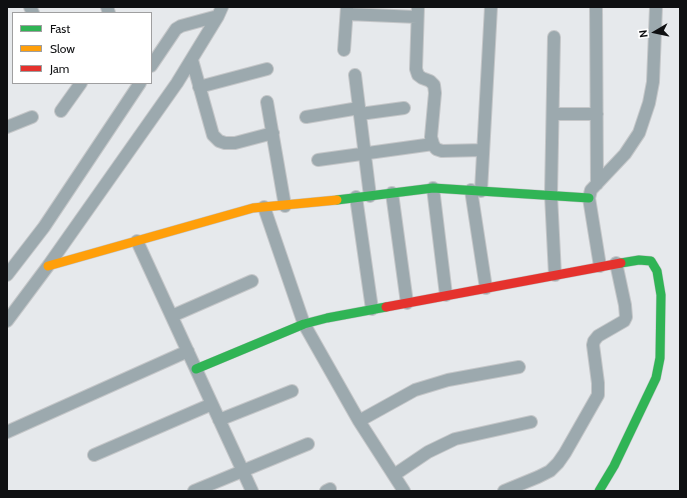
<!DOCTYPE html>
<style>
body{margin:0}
#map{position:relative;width:687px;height:498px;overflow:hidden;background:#e6e9ec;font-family:Cabin,sans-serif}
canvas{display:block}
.frame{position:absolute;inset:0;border:8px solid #0f1012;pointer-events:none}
.legend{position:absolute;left:12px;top:12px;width:140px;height:72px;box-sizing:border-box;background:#fff;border:1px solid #9f9fa0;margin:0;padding:5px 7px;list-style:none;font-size:12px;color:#0f1012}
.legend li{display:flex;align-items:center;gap:8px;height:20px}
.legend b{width:20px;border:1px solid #9f9fa0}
.north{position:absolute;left:635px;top:12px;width:40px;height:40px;-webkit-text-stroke:3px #fff;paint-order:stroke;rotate:261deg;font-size:11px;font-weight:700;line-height:16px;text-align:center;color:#0f1012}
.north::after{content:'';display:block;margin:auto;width:14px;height:18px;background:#0f1012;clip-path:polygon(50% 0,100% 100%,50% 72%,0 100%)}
</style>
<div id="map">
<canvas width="687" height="498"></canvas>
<div class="frame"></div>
<ul class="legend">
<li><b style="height:5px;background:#30b455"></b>Fast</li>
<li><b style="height:5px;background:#ff9f0a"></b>Slow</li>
<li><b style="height:5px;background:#e5322d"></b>Jam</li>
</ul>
<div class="north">N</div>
</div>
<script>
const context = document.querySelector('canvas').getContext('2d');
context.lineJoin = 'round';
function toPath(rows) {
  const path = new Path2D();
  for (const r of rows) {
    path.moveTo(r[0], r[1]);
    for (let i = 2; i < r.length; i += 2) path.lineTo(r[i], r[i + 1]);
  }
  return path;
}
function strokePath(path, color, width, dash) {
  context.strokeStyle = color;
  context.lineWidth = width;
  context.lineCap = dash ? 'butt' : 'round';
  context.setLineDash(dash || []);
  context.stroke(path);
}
const street = toPath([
 [30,7,33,13],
 [107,7,109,13],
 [418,7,416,69,418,75,422,78,430,81,434,85,435,93,431,137,433,144,436,149,442,151,483,150],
 [596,7,597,184],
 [347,14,417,17],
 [554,37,551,195,555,275],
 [344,50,347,7],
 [192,60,213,135,219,141,225,143,235,143,273,133],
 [151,66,176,29,181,26,218,16],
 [355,75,370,196],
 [199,87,267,69],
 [267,102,285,206],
 [61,111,81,83],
 [360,114,404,108],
 [553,114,597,114],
 [306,117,359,108],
 [7,127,32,117],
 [318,160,433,144],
 [433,188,446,295],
 [471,190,486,288],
 [481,191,491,7],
 [392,193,407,303],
 [356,197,372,309],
 [264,207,304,324,359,421,404,491],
 [137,241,252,491],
 [600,266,589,198,591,190,625,154,639,133,649,103,653,82,656,7],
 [7,275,44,227,140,83],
 [172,316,252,281],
 [7,321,48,266,177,83,218,16,222,7],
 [219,420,292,391],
 [359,421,415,390,448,380,519,367],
 [7,432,188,351],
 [94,455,212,404],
 [394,475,428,452,455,439,531,422],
 [194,491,308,444],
 [326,491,330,489],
 [504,491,538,477,550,471,558,463,565,453,598,395,598,383,593,345,594,341,598,336,624,321,626,317,625,305,616,263]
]);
const fast = toPath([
 [337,200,433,188,589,198],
 [196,369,304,324,327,318,386,307],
 [599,491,614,466,656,378,660,358,661,295,657,271,651,261,639,260,621,263]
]);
const slow = toPath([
 [48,266,253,208,337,200]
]);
const jam = toPath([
 [386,307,621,263]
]);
strokePath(street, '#c4c6c8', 14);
strokePath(fast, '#c4c6c8', 10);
strokePath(slow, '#c4c6c8', 10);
strokePath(jam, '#c4c6c8', 10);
strokePath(street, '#9ca9ae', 12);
strokePath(fast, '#30b455', 9);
strokePath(slow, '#ff9f0a', 9);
strokePath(jam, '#e5322d', 9);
</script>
